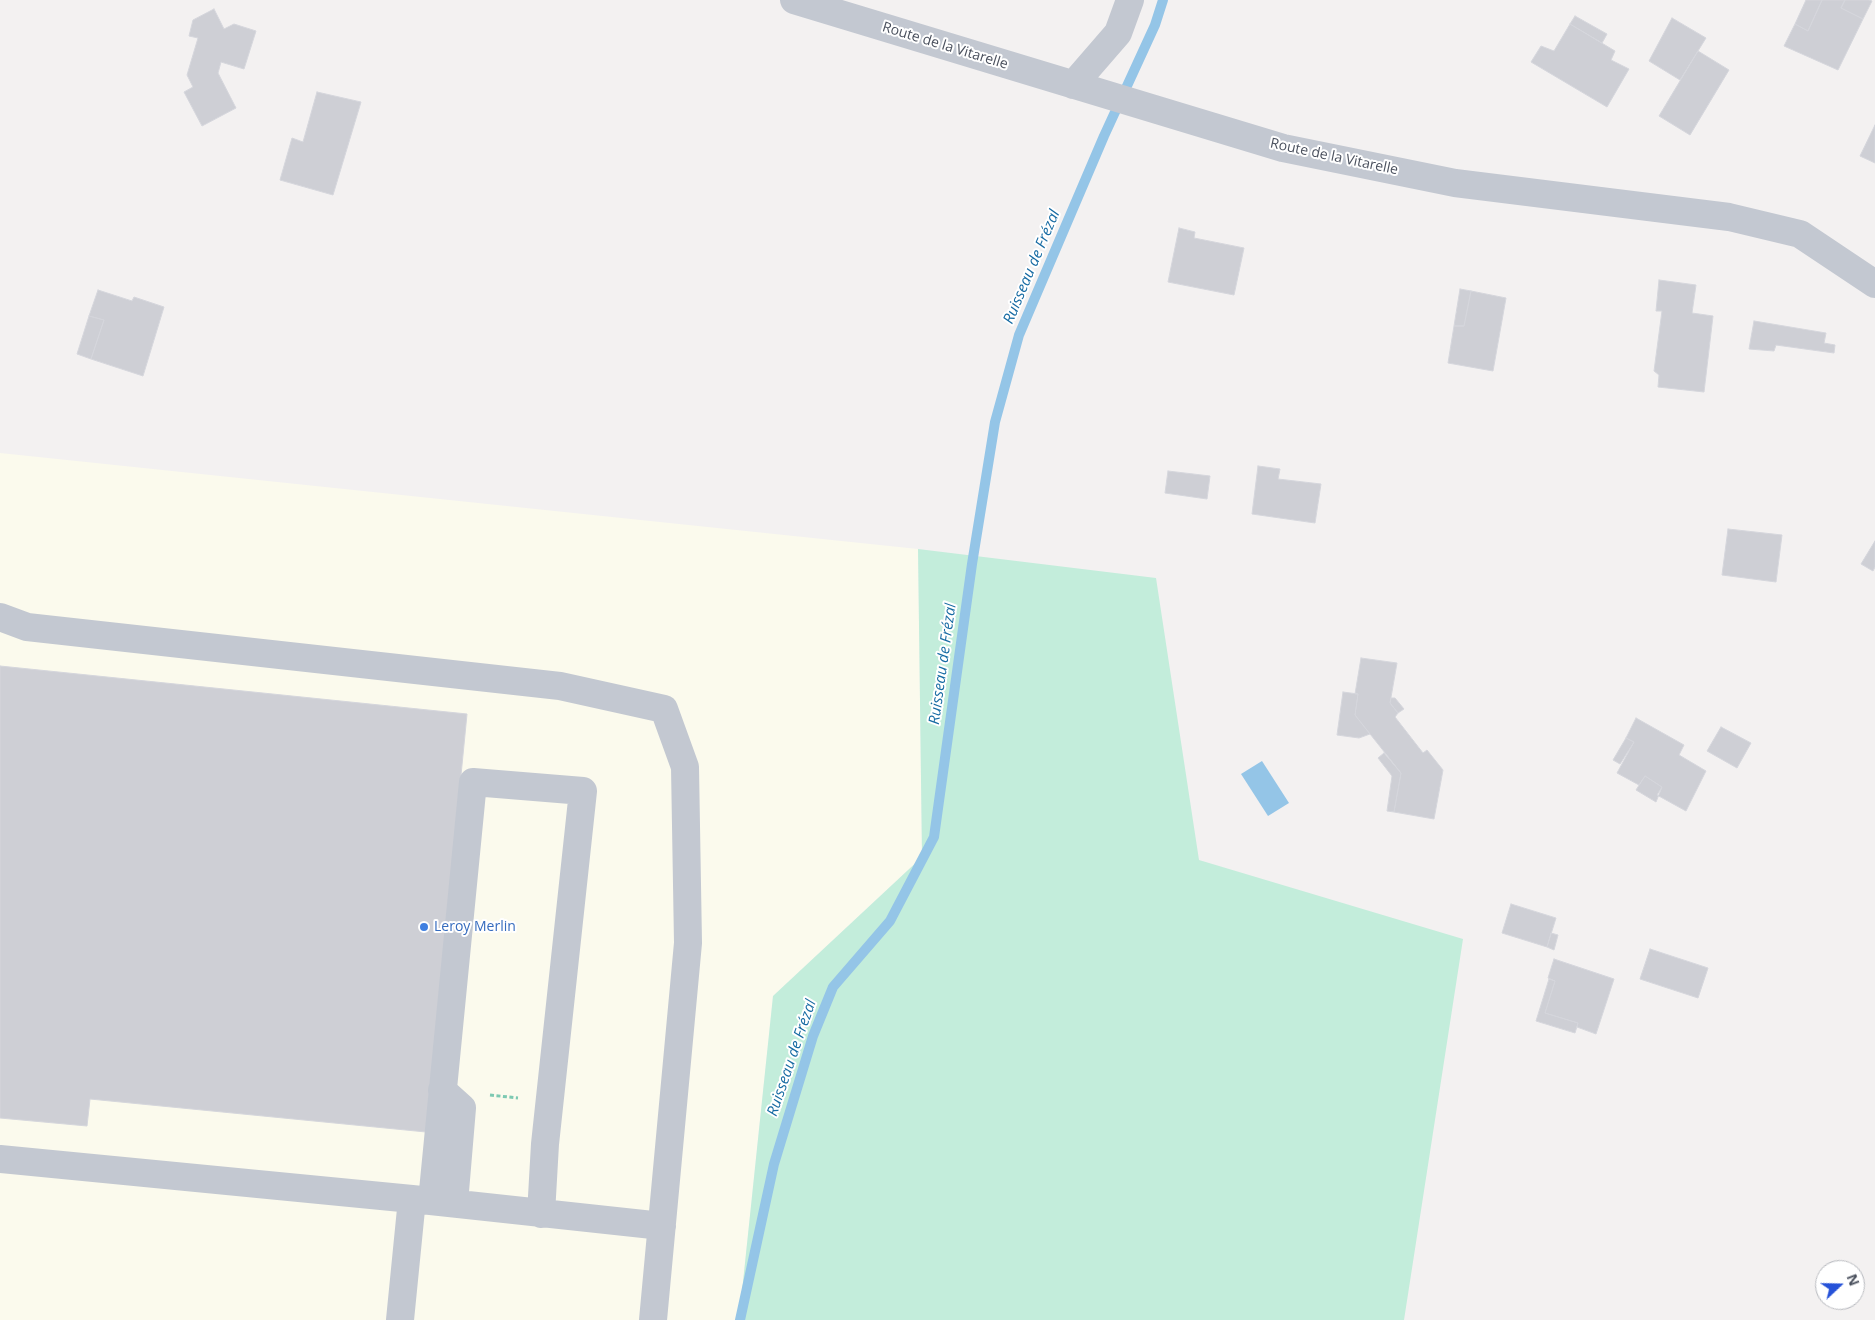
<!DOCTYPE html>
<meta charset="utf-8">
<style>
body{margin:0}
#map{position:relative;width:1875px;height:1320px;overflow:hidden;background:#f3f1f1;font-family:"Open Sans",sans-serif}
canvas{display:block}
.north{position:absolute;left:1815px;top:1260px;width:50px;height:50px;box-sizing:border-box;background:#fff;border:1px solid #b7b9be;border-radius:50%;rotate:69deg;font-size:14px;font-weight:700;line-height:20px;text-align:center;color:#4a505d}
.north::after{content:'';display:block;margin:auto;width:18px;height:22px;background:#2652d8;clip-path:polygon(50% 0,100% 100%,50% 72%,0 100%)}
</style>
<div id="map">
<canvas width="1875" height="1320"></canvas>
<div class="north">N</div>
</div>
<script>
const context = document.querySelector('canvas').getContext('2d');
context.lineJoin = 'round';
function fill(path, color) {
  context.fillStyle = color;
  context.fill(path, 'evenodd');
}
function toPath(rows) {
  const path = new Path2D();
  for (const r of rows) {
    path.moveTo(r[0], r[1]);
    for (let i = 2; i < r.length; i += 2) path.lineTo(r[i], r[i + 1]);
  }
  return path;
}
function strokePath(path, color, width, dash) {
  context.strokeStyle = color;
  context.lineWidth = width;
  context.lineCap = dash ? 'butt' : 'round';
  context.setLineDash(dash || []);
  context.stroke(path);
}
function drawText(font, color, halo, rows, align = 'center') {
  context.font = font + ' "Open Sans",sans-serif';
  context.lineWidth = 4;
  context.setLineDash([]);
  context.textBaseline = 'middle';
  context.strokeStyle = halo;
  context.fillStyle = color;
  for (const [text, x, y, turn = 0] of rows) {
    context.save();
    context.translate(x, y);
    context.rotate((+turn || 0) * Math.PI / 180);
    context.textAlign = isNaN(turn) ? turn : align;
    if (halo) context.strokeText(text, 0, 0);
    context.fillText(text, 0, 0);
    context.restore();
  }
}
fill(toPath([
 [0,453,918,549,922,857,773,996,739,1320,0,1320]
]), '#fbfaed');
fill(toPath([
 [918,549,1156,578,1199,860,1463,939,1404,1320,739,1320,773,996,922,857]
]), '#c3eddb');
fill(toPath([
 [1262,761,1289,803,1268,816,1241,774]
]), '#94c5e7');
strokePath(toPath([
 [740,1320,774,1164,813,1036,833,987,890,921,934,837,972,564,995,422,1019,335,1104,136,1155,25,1163,0]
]), '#94c5e7', 10);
const building = toPath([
 [1806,0,1822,0,1808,31,1795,24,1806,0],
 [1822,0,1845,0,1841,8,1863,19,1838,70,1784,46,1795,24,1808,31,1822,0],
 [1845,0,1869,0,1872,1,1863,19,1841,8,1845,0],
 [214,9,224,29,234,24,256,31,244,69,221,62,218,73,236,108,202,126,184,92,193,87,187,75,198,38,189,36,193,20,214,9],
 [1575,16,1607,34,1602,43,1570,24,1575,16],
 [1672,18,1706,38,1680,80,1649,61,1672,18],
 [1570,24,1615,51,1611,60,1629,69,1607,107,1531,62,1541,46,1554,51,1570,24],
 [1698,51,1729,70,1690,135,1659,116,1698,51],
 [317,92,361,102,333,195,280,180,292,138,303,142,317,92],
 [1875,125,1875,163,1860,156,1875,125],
 [1179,228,1195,232,1194,238,1244,248,1234,295,1168,282,1179,228],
 [1659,280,1696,285,1692,313,1713,316,1704,392,1658,387,1659,375,1654,371,1662,311,1656,311,1659,280],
 [1460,289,1471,291,1464,326,1454,326,1460,289],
 [98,290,132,301,134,297,164,307,143,376,91,359,104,320,89,316,98,290],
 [1471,291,1506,298,1493,371,1448,363,1454,326,1464,326,1471,291],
 [89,316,104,320,91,359,77,354,89,316],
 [1754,321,1826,333,1824,343,1835,345,1834,353,1776,345,1774,351,1749,349,1754,321],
 [1258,466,1280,469,1278,479,1321,484,1315,523,1252,514,1258,466],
 [1168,471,1210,476,1207,499,1165,493,1168,471],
 [1728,529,1782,535,1776,582,1722,575,1728,529],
 [1875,541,1875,567,1873,571,1861,564,1875,541],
 [1361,658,1397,663,1390,703,1398,713,1395,717,1423,753,1427,750,1443,770,1434,819,1394,812,1401,773,1355,715,1358,694,1355,694,1361,658],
 [0,666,467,714,426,1132,90,1099,87,1126,0,1118,0,666],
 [1343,692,1358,694,1355,715,1370,734,1359,738,1337,735,1343,692],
 [1391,698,1395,698,1404,709,1398,713,1390,703,1391,698],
 [1636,718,1684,745,1679,755,1706,771,1686,811,1657,795,1662,787,1645,776,1639,785,1617,773,1634,742,1626,738,1636,718],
 [1721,727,1751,743,1737,768,1707,751,1721,727],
 [1626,738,1634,742,1620,764,1613,760,1626,738],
 [1384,753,1401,773,1394,812,1387,811,1392,776,1378,758,1384,753],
 [1645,776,1662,787,1656,802,1636,790,1645,776],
 [1511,904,1556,918,1547,947,1502,933,1511,904],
 [1551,933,1558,935,1554,950,1547,947,1551,933],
 [1650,949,1708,968,1698,998,1640,979,1650,949],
 [1554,959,1614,979,1596,1034,1577,1027,1578,1023,1545,1013,1555,981,1548,978,1554,959],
 [1549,979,1555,981,1545,1013,1578,1023,1575,1033,1536,1021,1549,979]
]);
fill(building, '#cecfd5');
strokePath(building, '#d5d6dc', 1);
strokePath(toPath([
 [490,1095,518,1098]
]), '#7dc9b2', 3, [4, 2.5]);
strokePath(toPath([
 [794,0,1283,148,1455,183,1729,217,1800,234,1875,284],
 [1073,85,1118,33,1130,0],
 [0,617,27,627,560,686,664,709,685,767,688,943,653,1320],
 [442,1090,462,1108,454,1203],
 [0,1159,412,1199],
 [432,1201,473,782,583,791,545,1144,541,1214],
 [400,1320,412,1199,662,1226]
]), '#c3c8d1', 28);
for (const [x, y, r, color] of [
 [424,927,5,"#3f7fe0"]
]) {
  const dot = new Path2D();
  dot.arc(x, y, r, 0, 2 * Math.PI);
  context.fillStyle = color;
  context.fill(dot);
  strokePath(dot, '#fff', 2);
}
drawText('14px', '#4a505d', '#fff', [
 ["Route de la Vitarelle",945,46,17],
 ["Route de la Vitarelle",1334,157,12]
]);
drawText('14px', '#366cbe', '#fff', [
 ["Leroy Merlin",434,927]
], 'left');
drawText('italic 15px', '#176ba3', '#fff', [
 ["Ruisseau de Frézal",1032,267,-67],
 ["Ruisseau de Frézal",943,664,-82],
 ["Ruisseau de Frézal",792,1058,-71]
]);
</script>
